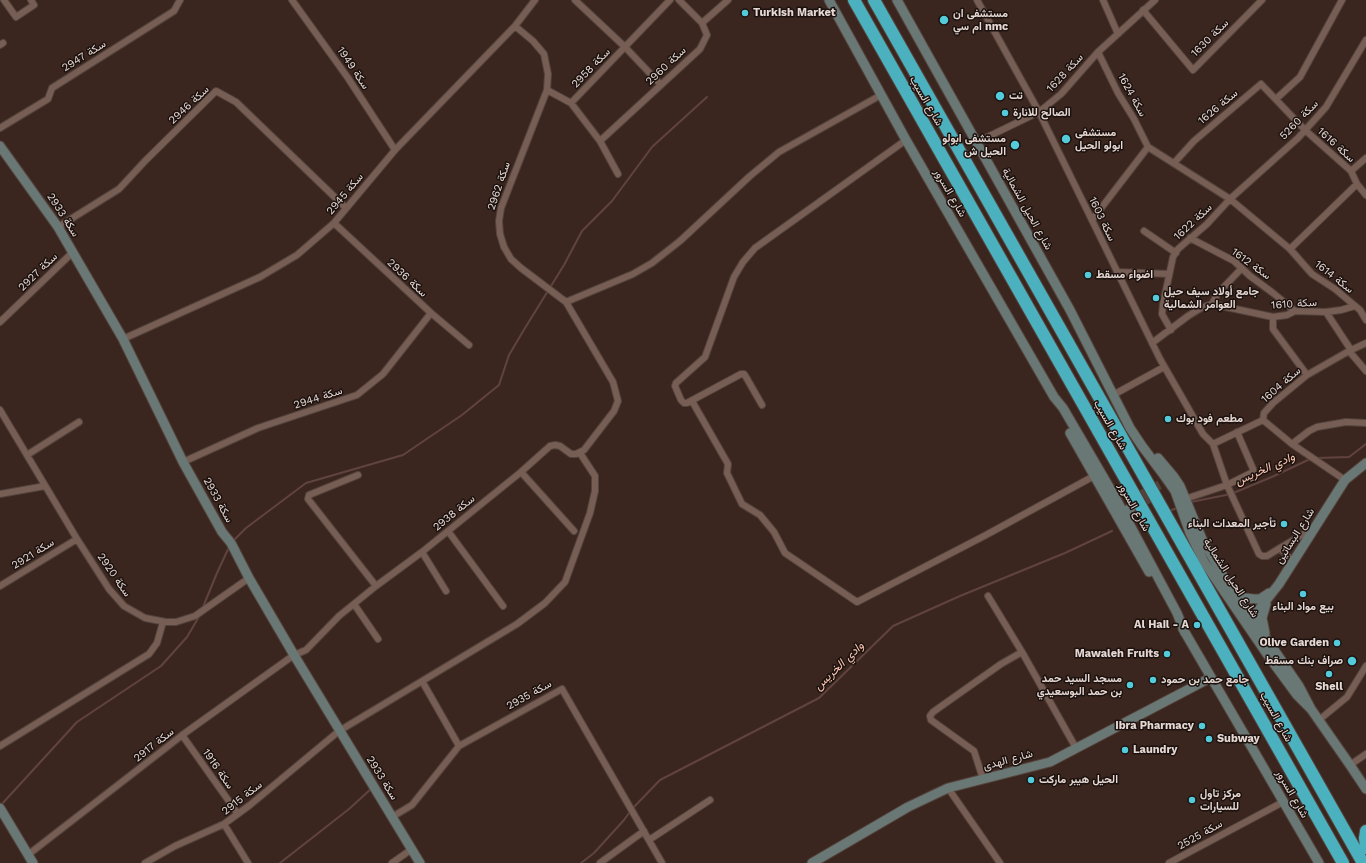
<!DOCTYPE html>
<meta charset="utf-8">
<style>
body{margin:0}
canvas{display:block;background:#3a261e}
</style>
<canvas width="1366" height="863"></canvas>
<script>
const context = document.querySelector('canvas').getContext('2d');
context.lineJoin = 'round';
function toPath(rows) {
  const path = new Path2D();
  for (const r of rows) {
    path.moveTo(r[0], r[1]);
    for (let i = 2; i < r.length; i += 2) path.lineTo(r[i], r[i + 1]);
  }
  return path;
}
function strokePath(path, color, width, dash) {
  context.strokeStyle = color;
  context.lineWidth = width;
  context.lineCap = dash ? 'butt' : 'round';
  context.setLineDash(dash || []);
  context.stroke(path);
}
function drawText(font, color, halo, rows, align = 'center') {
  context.font = font + ' "Work Sans",Vazirmatn,sans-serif';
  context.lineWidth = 3;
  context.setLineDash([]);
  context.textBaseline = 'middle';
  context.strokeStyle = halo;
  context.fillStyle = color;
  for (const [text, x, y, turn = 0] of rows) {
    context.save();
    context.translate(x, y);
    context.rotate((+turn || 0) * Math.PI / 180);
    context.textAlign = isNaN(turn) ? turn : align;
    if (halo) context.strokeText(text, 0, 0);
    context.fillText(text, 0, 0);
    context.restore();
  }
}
strokePath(toPath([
 [1316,458,1349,457,1366,444],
 [1191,502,1231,494,1274,476,1310,459],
 [1169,511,1177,508],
 [232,542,246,528,306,483,403,455,462,415,499,385,509,355,525,328,564,265,582,231,612,201,652,147,707,97],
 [203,607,217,573,230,545],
 [1,805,77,722,161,666,187,637,200,615],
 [280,863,349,809,372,788],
 [581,863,594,853,624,820,632,809,660,780,819,698,893,626,960,596,1065,553,1112,531]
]), '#60433f', 2);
strokePath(toPath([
 [1128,502,1161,484],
 [1134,507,1160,492]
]), '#544139', 9, [9, 4.5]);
const street = toPath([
 [4,0,16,17,34,5,31,0],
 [292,0,348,78,395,150],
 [575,0,625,47,661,85],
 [977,0,1039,112,1160,359,1203,434,1213,444,1227,485,1259,554,1262,556,1267,556,1280,548,1293,562],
 [1103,0,1118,34],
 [1143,10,1193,70,1262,0],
 [702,23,728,0],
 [0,45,3,43],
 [1098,52,1118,93,1134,119,1148,147,1230,199,1290,249,1312,274,1335,289,1360,310,1366,320],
 [547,90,571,103,600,141,618,174],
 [1276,99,1300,77,1342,0],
 [571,103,670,0],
 [0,128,48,99,52,88,174,11,180,0],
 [600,141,700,49,707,35,702,23,679,0],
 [977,142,1039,112,1061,94,1098,52,1155,0],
 [1174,163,1194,141,1261,84,1305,130,1351,171,1357,184,1366,195],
 [1351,171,1366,158],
 [1092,220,1148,147],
 [334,223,431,313,469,345],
 [58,227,119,189,145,161,216,91,236,102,346,208],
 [1144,231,1176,253],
 [1190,238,1234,261,1250,276,1273,293,1295,311],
 [1290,249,1357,184],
 [1117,272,1169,274],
 [566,302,633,274,652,263,680,241,750,176,779,152,881,95],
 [1212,304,1218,293,1241,269],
 [1326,312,1351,350],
 [1273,317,1273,329,1307,375],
 [0,322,72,253],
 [1171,330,1162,314,1163,304,1173,257,1178,249,1207,224,1230,199,1298,138,1326,107,1366,40],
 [123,339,260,277,297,255,334,223,395,150,515,26,535,0],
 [1152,343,1188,316,1201,308,1212,304,1273,317,1287,315,1295,311,1326,312,1341,310,1355,306],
 [1349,351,1366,371],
 [1113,395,1164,367],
 [692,401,728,464,727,473,742,504,760,515,774,532,785,553,857,602,986,535,1094,476],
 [762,405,746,377,744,374,741,374,687,403,684,403,681,400,675,386,676,383,705,357,734,277,743,262,755,248,906,140],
 [0,410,77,539,109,589,124,606,145,618,166,622,176,622,195,616,249,578],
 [1213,444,1263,420],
 [1292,444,1309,431,1317,427,1346,422,1366,423],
 [27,455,79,422],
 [183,462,258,428,357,395,383,374,431,313],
 [521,472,574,531],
 [358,475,309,495,308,499,376,586],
 [1345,480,1292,444,1263,420,1264,413,1273,403,1307,375,1349,351,1366,343],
 [0,494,45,486],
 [1185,499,1227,485,1253,472,1253,469,1237,432],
 [448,531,503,606],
 [1280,548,1314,528],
 [422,552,446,591],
 [0,586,77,539],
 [988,596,1022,652,1076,748],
 [354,604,378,639],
 [422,681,459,746],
 [1319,720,1347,697,1366,666],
 [182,735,238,814],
 [0,746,149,654,157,643,163,622],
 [1350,765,1366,754],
 [983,779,974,751,931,720,930,716,933,712,1001,664,1022,652],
 [948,788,1000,863],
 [392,817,412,805,459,746,562,689,662,863],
 [224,824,248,863],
 [649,840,710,800],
 [29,854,185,733,294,655,306,650,339,616,376,586,422,552,521,472,550,446,555,445,560,446,571,454,576,454,584,450,614,411,618,401,613,382,566,302,521,268,511,259,504,247,500,234,499,221,501,208,547,90,548,74,544,54,533,41,515,26],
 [145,863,175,846,224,824,250,805,339,731,517,624,545,603,565,582,590,513,595,491,595,476,580,453],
 [392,863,412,849],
 [600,863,644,831],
 [1169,863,1283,802]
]);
const secondary = toPath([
 [829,0,906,140,1054,397,1063,408,1115,497,1177,613,1185,633],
 [897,0,1070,310,1130,428,1142,446,1163,474,1175,491,1190,533,1204,562,1269,657,1297,695,1311,709],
 [0,146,58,227,123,339,183,462,222,532,231,543,249,578,294,655,420,863],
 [1070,433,1149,572],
 [1158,458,1174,477,1180,486,1202,539,1222,574,1299,686,1311,709,1350,765,1366,789],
 [1118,515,1131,508],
 [1235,594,1245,598,1254,599,1260,599,1269,593],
 [1249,622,1279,584,1345,480,1366,463],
 [1183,629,1319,863],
 [1265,633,1262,618,1266,604],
 [0,808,33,863],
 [812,863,908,807,929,797,948,788,1050,762,1210,678]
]);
const highway = toPath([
 [854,0,1343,863],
 [874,0,1363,863],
 [1366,831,1365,838,1366,848]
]);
strokePath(street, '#54433c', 8);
strokePath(secondary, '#54433c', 11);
strokePath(highway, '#54433c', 14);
strokePath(street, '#765e55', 6);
strokePath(secondary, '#697775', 9);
strokePath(highway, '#4bb1bf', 12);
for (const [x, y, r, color] of [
 [745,13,4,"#53cbda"],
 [944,20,5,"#53cbda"],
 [1000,96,5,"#53cbda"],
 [1005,113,4,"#53cbda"],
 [1066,139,5,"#53cbda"],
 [1015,145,5,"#53cbda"],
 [1088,275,4,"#53cbda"],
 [1156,298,4,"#53cbda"],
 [1168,419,4,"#53cbda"],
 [1284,524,4,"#53cbda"],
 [1303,594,4,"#53cbda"],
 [1197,625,4,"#53cbda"],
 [1337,643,4,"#53cbda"],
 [1167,654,4,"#53cbda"],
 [1352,661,5,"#53cbda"],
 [1329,674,4,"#53cbda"],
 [1153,680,4,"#53cbda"],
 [1130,685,4,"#53cbda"],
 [1202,726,4,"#53cbda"],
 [1209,739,4,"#53cbda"],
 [1125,750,4,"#53cbda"],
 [1031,780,4,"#53cbda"],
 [1192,800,4,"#53cbda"]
]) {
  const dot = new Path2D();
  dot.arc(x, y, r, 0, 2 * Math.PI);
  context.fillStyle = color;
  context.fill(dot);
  strokePath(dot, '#1b110e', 1.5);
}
drawText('bold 11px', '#e6d8d3', '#1b110e', [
 ["Turkish Market",753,13],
 ["مستشفى ان",953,14],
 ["ام سي nmc",953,27],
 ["تت",1009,96],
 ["الصالح للانارة",1013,113],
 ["مستشفى",1075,133],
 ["ابولو الحيل",1075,146],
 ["مستشفى ابولو",1006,139,"right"],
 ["الحيل ش",1006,152,"right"],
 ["اضواء مسقط",1096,275],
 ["جامع أولاد سيف حيل",1164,292],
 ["العوامر الشمالية",1164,305],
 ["مطعم فود بوك",1176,419],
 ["تأجير المعدات البناء",1276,524,"right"],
 ["بيع مواد البناء",1303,607,"center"],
 ["Al Hail - A",1189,625,"right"],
 ["Olive Garden",1329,643,"right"],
 ["Mawaleh Fruits",1159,654,"right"],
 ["صراف بنك مسقط",1343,661,"right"],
 ["مسجد السيد حمد",1122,679,"right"],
 ["بن حمد البوسعيدي",1122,692,"right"],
 ["جامع حمد بن حمود",1161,680],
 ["Shell",1329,687,"center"],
 ["Ibra Pharmacy",1194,726,"right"],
 ["Subway",1217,739],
 ["Laundry",1133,750],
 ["الحيل هيبر ماركت",1039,780],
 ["مركز تاول",1200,794],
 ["للسيارات",1200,807]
], 'left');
drawText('11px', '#e6d8d3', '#1b110e', [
 ["سكة 1630",1210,38,-45],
 ["سكة 2947",84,56,-32],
 ["سكة 2960",666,66,-43],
 ["سكة 1949",353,68,56],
 ["سكة 2958",591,68,-46],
 ["سكة 1628",1065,73,-47],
 ["سكة 1624",1132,95,61],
 ["شارع السيب",926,101,60],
 ["سكة 2946",189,105,-43],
 ["سكة 1626",1218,107,-40],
 ["سكة 5260",1299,120,-46],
 ["سكة 1616",1336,145,42],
 ["سكة 2962",499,186,-71],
 ["شارع السرور",950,193,60],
 ["سكة 2945",345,194,-50],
 ["شارع الحيل الشمالية",1027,209,61],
 ["سكة 2933",63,215,57],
 ["سكة 1603",1102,219,64],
 ["سكة 1622",1193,222,-43],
 ["سكة 1612",1251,264,36],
 ["سكة 2927",38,272,-44],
 ["سكة 1614",1334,277,38],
 ["سكة 2936",407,278,43],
 ["سكة 1610",1294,304,-4],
 ["سكة 1604",1281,385,-41],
 ["سكة 2944",318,398,-18],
 ["شارع السيب",1110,425,60],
 ["سكة 2933",218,500,61],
 ["شارع السرور",1134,507,61],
 ["سكة 2938",454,513,-39],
 ["شارع البساتين",1295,536,-58],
 ["سكة 2921",33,554,-32],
 ["سكة 2920",114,575,55],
 ["شارع الحيل الشمالية",1231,578,57],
 ["سكة 2935",529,695,-29],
 ["شارع السيب",1276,717,61],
 ["سكة 2917",154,745,-38],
 ["شارع الهدى",1008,760,-15],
 ["سكة 1916",218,769,55],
 ["سكة 2933",382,778,58],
 ["شارع السرور",1292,794,60],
 ["سكة 2915",242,798,-38],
 ["سكة 2525",1200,835,-29]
]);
drawText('italic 12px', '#fdc8b4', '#1b110e', [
 ["وادي الخريس",1265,469,-24],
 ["وادي الخريس",839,666,-44]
]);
</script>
